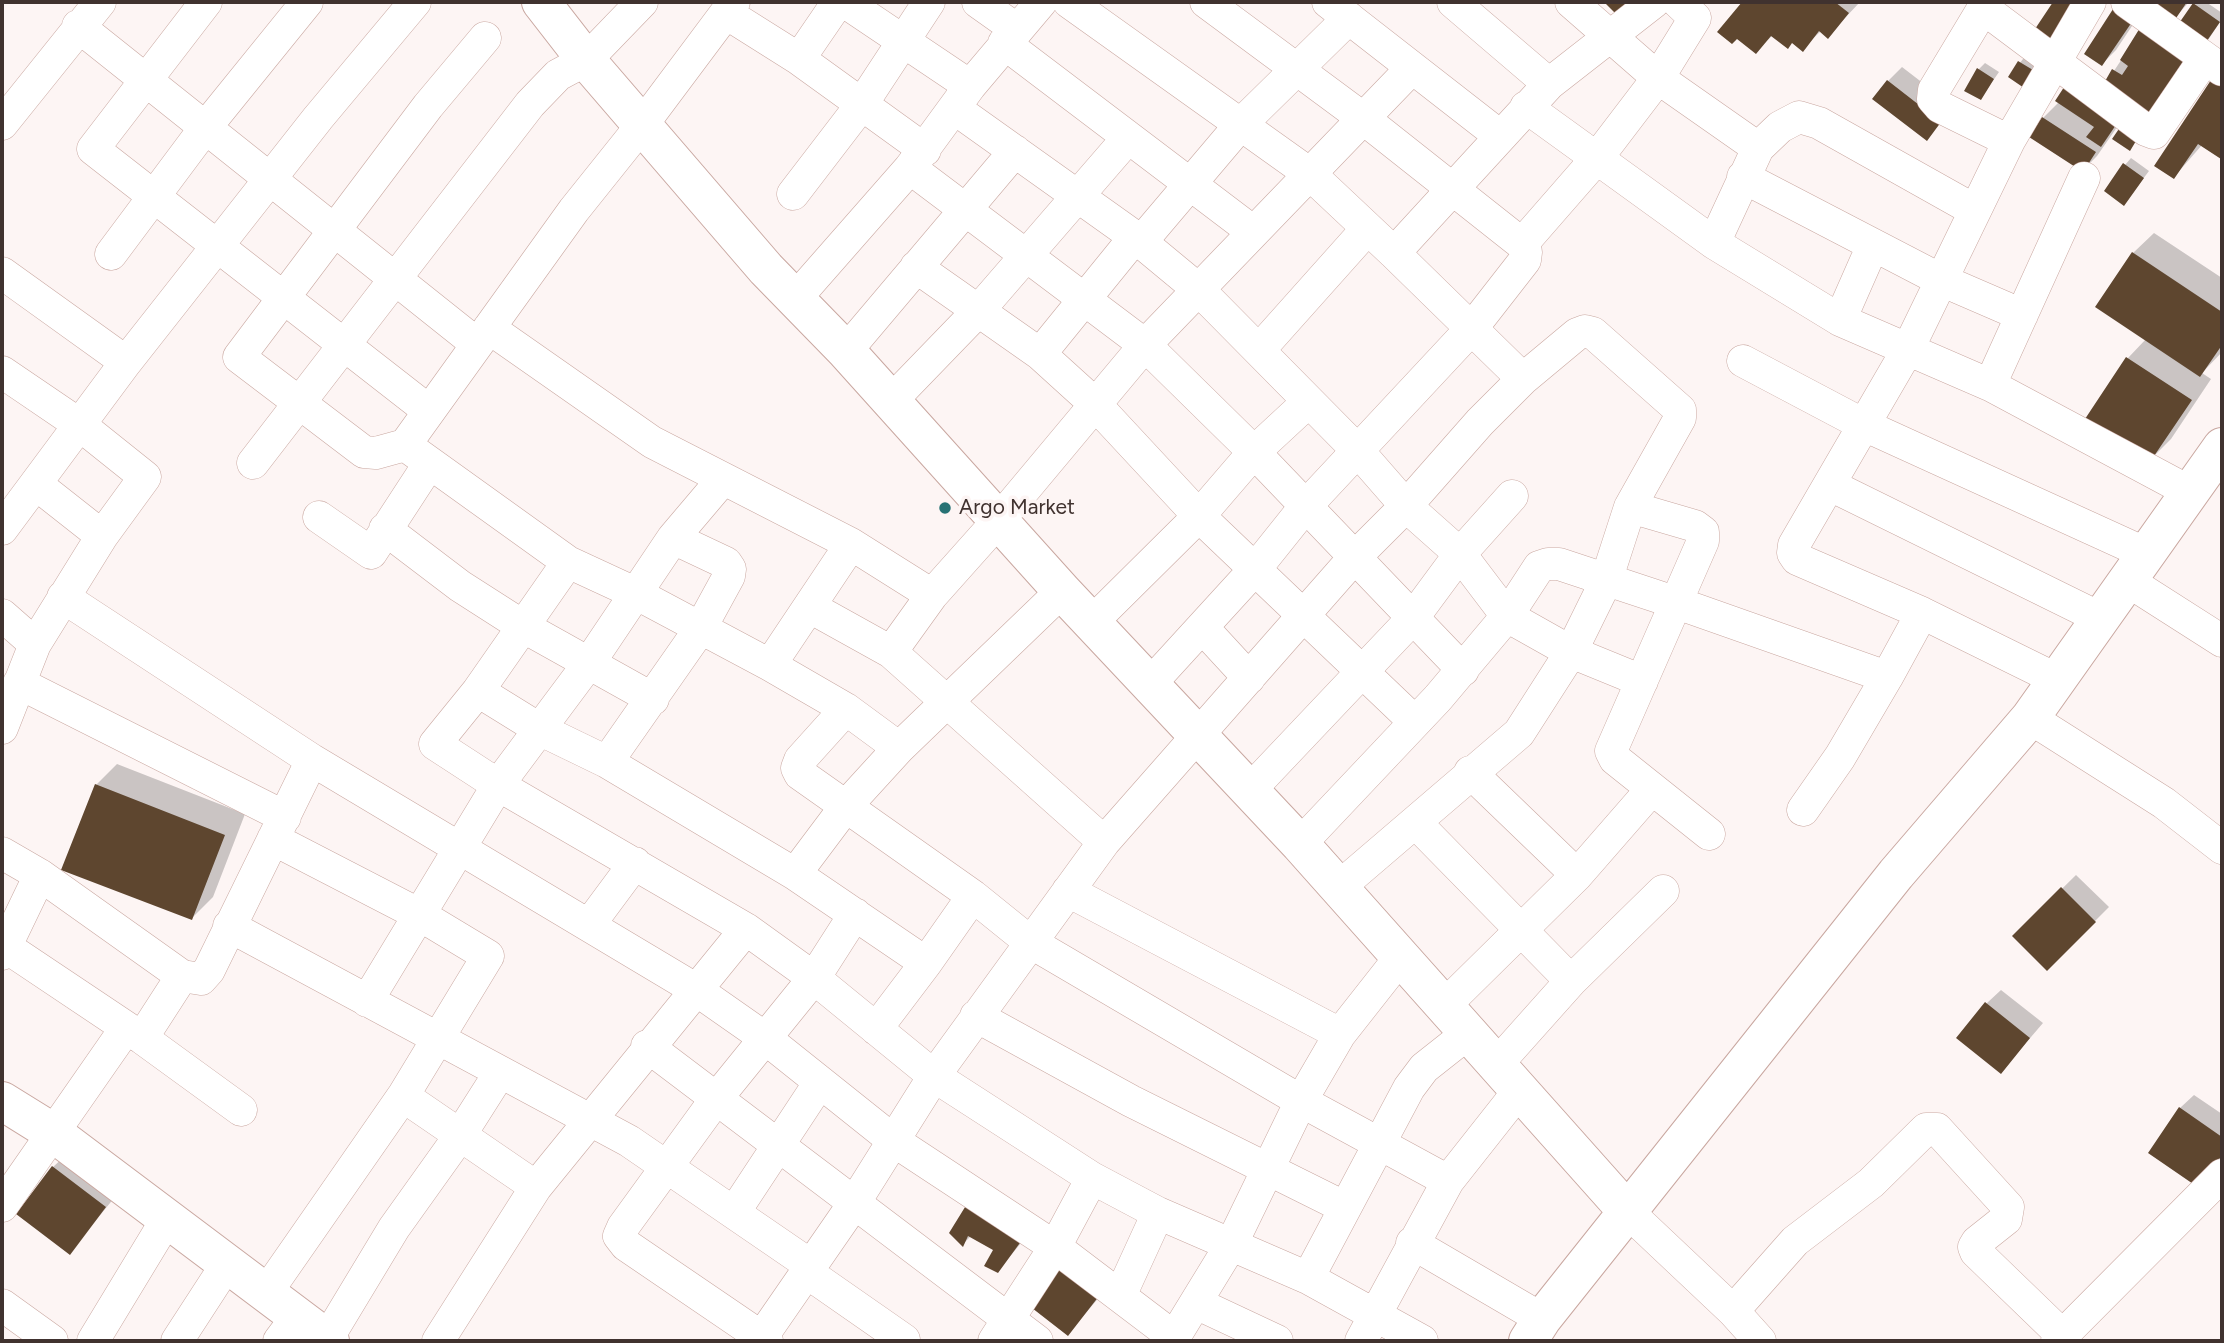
<!DOCTYPE html>
<style>
body{margin:0}
#map{position:relative;width:2224px;height:1343px;overflow:hidden;background:#fdf5f4;font-family:Figtree,sans-serif}
canvas{display:block}
.frame{position:absolute;inset:0;border:4px solid #40322f;pointer-events:none}
</style>
<div id="map">
<canvas width="2224" height="1343"></canvas>
<div class="frame"></div>
</div>
<script>
const context = document.querySelector('canvas').getContext('2d');
context.lineJoin = 'round';
function fill(path, color) {
  context.fillStyle = color;
  context.fill(path, 'evenodd');
}
function toPath(rows) {
  const path = new Path2D();
  for (const r of rows) {
    path.moveTo(r[0], r[1]);
    for (let i = 2; i < r.length; i += 2) path.lineTo(r[i], r[i + 1]);
  }
  return path;
}
function strokePath(path, color, width, dash) {
  context.strokeStyle = color;
  context.lineWidth = width;
  context.lineCap = dash ? 'butt' : 'round';
  context.setLineDash(dash || []);
  context.stroke(path);
}
function drawText(font, color, halo, rows, align = 'center') {
  context.font = font + ' Figtree,sans-serif';
  context.lineWidth = 7;
  context.setLineDash([]);
  context.textBaseline = 'middle';
  context.strokeStyle = halo;
  context.fillStyle = color;
  for (const [text, x, y, turn = 0] of rows) {
    context.save();
    context.translate(x, y);
    context.rotate((+turn || 0) * Math.PI / 180);
    context.textAlign = isNaN(turn) ? turn : align;
    if (halo) context.strokeText(text, 0, 0);
    context.fillText(text, 0, 0);
    context.restore();
  }
}
fill(toPath([
 [1744,2,1860,2,1828,36,1821,31,1802,49,1793,42,1773,35,1755,52,1737,37,1720,32],
 [2150,2,2189,2,2174,19,2181,24,2197,2,2206,2,2222,13,2222,19,2208,40,2131,107,2097,156,2083,170,2043,118,2059,102,2106,83,2145,24,2146,5,2116,50,2102,64,2086,53],
 [2026,55,2043,66,2033,81,2010,76],
 [1985,63,1999,72,1981,98,1979,69],
 [1902,67,1954,107,1927,138,1888,81],
 [2222,71,2222,155,2202,145,2174,177],
 [2131,158,2149,171,2124,204,2125,165],
 [2154,233,2222,278,2222,352,2202,373,2211,379,2171,439,2150,460,2087,418,2128,358,2146,339,2133,253],
 [117,764,245,814,213,897,192,918,96,785],
 [2076,875,2109,907,2047,969,2014,936],
 [2001,990,2043,1023,2001,1072,1987,1003],
 [2194,1095,2222,1114,2222,1158,2213,1172,2180,1108],
 [67,1154,119,1192,70,1252,53,1167],
 [1035,1226,998,1271,996,1249,971,1236,963,1244,951,1233],
 [1112,1282,1068,1334,1026,1301]
]), '#0003');
fill(toPath([
 [1609,2,1645,2,1624,22,1606,4],
 [1742,2,1835,2,1849,13,1828,39,1819,31,1803,52,1792,43,1788,49,1771,36,1756,54,1737,39,1732,44,1717,32],
 [2053,2,2084,2,2055,47,2033,32],
 [2148,2,2187,2,2172,24],
 [2193,3,2220,22,2202,48,2175,29],
 [2115,6,2134,19,2102,66,2084,54],
 [2143,23,2195,55,2153,123,2100,90,2112,69,2122,75,2128,66,2120,60],
 [2018,61,2038,73,2027,90,2008,77],
 [1977,68,1994,79,1981,100,1964,91],
 [2213,77,2222,83,2222,157,2221,159,2198,144,2174,179,2154,166],
 [1887,80,1941,122,1927,141,1872,99],
 [2068,81,2122,116,2101,147,2086,137,2094,127,2055,101],
 [2042,117,2096,152,2083,172,2029,137],
 [2125,120,2142,131,2130,151,2112,139],
 [2123,163,2144,178,2124,206,2104,191],
 [2132,252,2222,312,2222,345,2200,377,2095,307],
 [2126,357,2192,400,2150,462,2085,419],
 [95,784,225,835,192,920,61,870],
 [2061,887,2096,922,2047,971,2012,936],
 [1985,1002,2030,1038,2001,1074,1956,1038],
 [2179,1107,2222,1137,2222,1155,2199,1188,2148,1153],
 [52,1166,106,1207,70,1255,16,1214],
 [970,1199,1022,1240,998,1273,984,1266,993,1250,968,1236,963,1247,949,1233],
 [1052,1262,1099,1296,1068,1336,1023,1301]
]), '#5e462f');
const minor = toPath([
 [206,2,93,149,429,411],
 [845,2,970,86],
 [978,2,1016,29],
 [1069,2,1310,174,1394,253,1549,84,1654,2],
 [1328,2,1500,136],
 [1453,2,1549,84],
 [1571,2,1658,78,1758,148,1714,243],
 [1987,2,1934,90,1933,99,1940,107,2009,141],
 [2127,2,2222,70],
 [1983,8,2146,130,2154,133,2205,58],
 [726,13,799,59,925,150],
 [78,26,477,344],
 [485,38,428,106,239,357,364,452,376,453,405,445,574,210,642,125,734,2],
 [1004,43,1252,231],
 [799,59,838,2],
 [1526,107,1714,243,1840,320,1990,385,2190,492],
 [954,108,1135,237,1199,290,1358,451,1406,506,1460,554,1507,616,1571,652,1642,681],
 [2,124,100,2],
 [1758,148,1780,127,1799,117,1819,123,1974,210],
 [910,168,1145,345,1254,452,1463,670],
 [1743,177,1941,280,2022,315],
 [793,194,862,104,929,2],
 [1141,242,1241,124,1349,18],
 [1522,244,1597,158,1658,78,1695,18,1678,2],
 [1394,253,1523,379],
 [111,254,205,128,307,2],
 [916,267,1040,354,1094,403,1199,516,1415,722],
 [2,273,126,362],
 [795,299,910,168,970,86,1041,2],
 [1840,320,1873,245],
 [489,328,652,442,851,544,770,665],
 [1259,350,1367,229],
 [846,351,1015,151],
 [1040,354,1135,237],
 [1743,361,1866,426,2147,554],
 [2,372,80,425,145,477,102,536],
 [1990,385,2084,178],
 [891,401,979,310,1127,139],
 [405,445,568,562,635,593,770,665,846,709,899,748],
 [253,463,530,104,558,75,586,60,642,2],
 [1830,485,2102,619],
 [1630,507,1695,526,1703,532,1703,541,1611,751,1615,759,1709,834],
 [319,517,371,553,429,464],
 [2,529,126,362,318,118,415,2],
 [385,529,460,586,524,627,653,699],
 [851,544,932,595],
 [568,562,478,691,435,744,498,785,746,929,814,978,934,1076,1092,1178,1158,1213,1308,1278,1422,1341],
 [2128,581,2222,641],
 [63,597,312,760,695,989,765,1038,894,1141,1055,1247,1175,1338],
 [810,607,891,652],
 [2,615,35,644],
 [1092,622,1199,516,1254,452,1308,402],
 [1202,627,1249,678],
 [1887,677,1922,613],
 [2056,679,1922,613,1797,559,1793,553,1794,545,1908,349,2009,141,2090,2],
 [19,683,285,817],
 [1150,684,1256,568,1304,508,1472,328,1525,260,1526,252,1522,244,1364,119,1206,2],
 [478,691,541,730,607,762,700,629,729,576,730,569,726,563,673,538],
 [846,709,800,760,797,768,800,774,973,896,1030,942,1301,1101,1448,1181],
 [2030,718,2164,803,2222,848],
 [2,728,35,644,102,536,36,484],
 [607,762,795,874,926,963,876,1029],
 [1470,772,1577,875],
 [1250,790,1412,619,1460,554,1512,496],
 [1415,822,1571,981],
 [273,839,420,915,488,956,403,1096,536,1187],
 [1104,842,891,652,932,595,998,521,1145,345,1411,69],
 [1300,844,1438,698,1507,616,1539,567,1548,564,1559,564,1677,603,1887,677,1840,757,1803,810],
 [2,853,40,875,182,976,201,979,209,970,312,760],
 [795,874,846,806,899,748,1062,591],
 [1068,891,1340,1034],
 [589,925,635,863],
 [229,926,629,1141,810,1265],
 [6,947,142,1038,241,1110],
 [2,954,40,875],
 [926,963,973,896],
 [367,1001,498,785,589,663,673,538,723,479],
 [1443,1007,1577,875,1652,789],
 [976,1016,1131,1101,1344,1207],
 [142,1038,182,976],
 [647,1046,1037,1341],
 [1496,1065,1571,981,1663,891],
 [2,1206,126,1028],
 [735,1211,820,1082],
 [1627,1211,1733,1311,1760,1341],
 [1412,1243,1542,1319],
 [805,1271,904,1340],
 [1308,1278,1409,1088,1424,1068,1467,1034],
 [266,1293,403,1096],
 [1120,1296,1158,1213],
 [1196,1303,1277,1341],
 [2,1305,52,1341],
 [1733,1311,1795,1241,1871,1183,1926,1129,1937,1129,2008,1207,2006,1219,1977,1242,1974,1247,1976,1252,2063,1336],
 [327,1339,394,1228,459,1137,499,1074],
 [93,1341,167,1219],
 [177,1341,227,1264],
 [279,1341,297,1317],
 [438,1341,536,1187,746,929],
 [759,1341,853,1205,934,1076,1104,842,1353,559,1406,506,1480,422,1523,379,1577,334,1585,331,1593,333,1680,410,1680,418,1630,507,1606,581,1571,652,1519,733,1338,888],
 [767,1341,626,1245,619,1236,623,1227,716,1099,814,978,855,914],
 [994,1341,1055,1247,1092,1178],
 [1172,1341,1232,1243,1301,1101,1340,1034,1399,959],
 [1361,1341,1448,1181,1519,1091],
 [2057,1341,2222,1175]
]);
const tertiary = toPath([
 [541,2,586,60,766,269,846,351,1062,591,1300,844,1627,1211],
 [2,1101,52,1132,330,1341],
 [1528,1341,1542,1319,1896,874,2030,718,2222,447]
]);
strokePath(minor, '#c9a7a0', 33);
strokePath(tertiary, '#c9a7a0', 40);
strokePath(minor, '#fff', 32);
strokePath(tertiary, '#fff', 38);
for (const [x, y, r, color] of [
 [945,508,7,"#277274"]
]) {
  const dot = new Path2D();
  dot.arc(x, y, r, 0, 2 * Math.PI);
  context.fillStyle = color;
  context.fill(dot);
  strokePath(dot, '#fdf5f4', 2.5);
}
drawText('21px', '#40322f', '#fdf5f4', [
 ["Argo Market",959,508]
], 'left');
</script>
